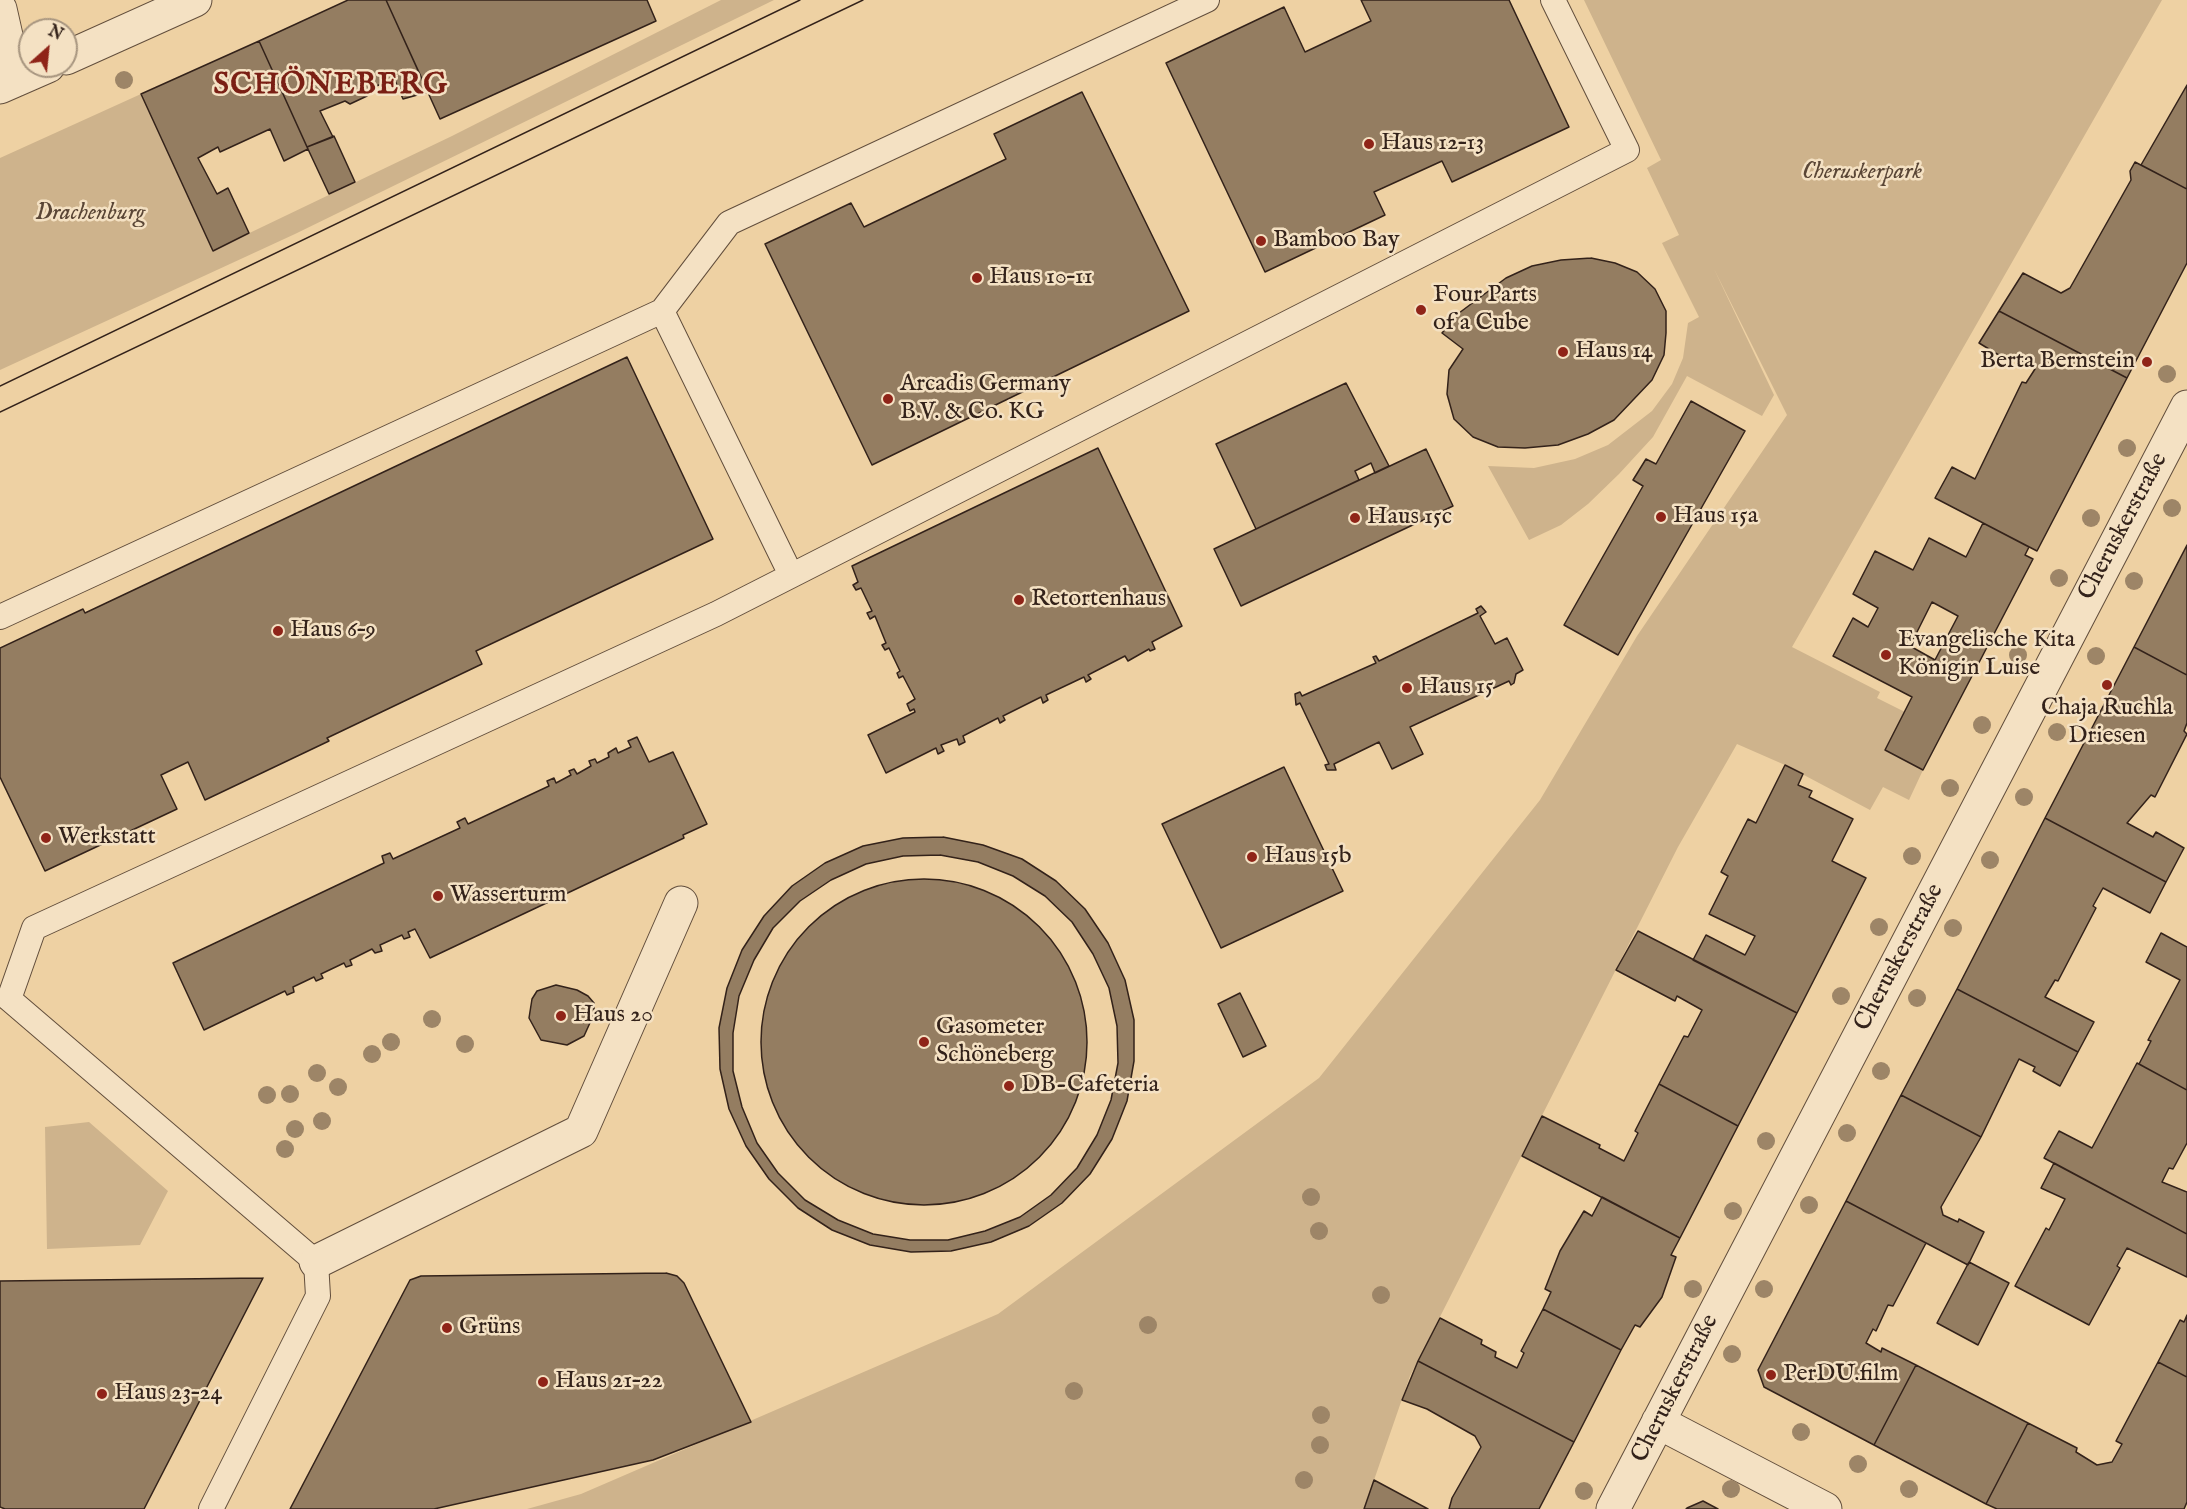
<!DOCTYPE html>
<meta charset="utf-8">
<style>
body{margin:0}
#map{position:relative;width:2187px;height:1509px;overflow:hidden;background:#eed1a3;font-family:"IM FELL English",serif}
canvas{display:block}
.north{position:absolute;left:18px;top:18px;width:60px;height:60px;box-sizing:border-box;background:#f4e1c3;border:2px solid #a7957f;border-radius:50%;rotate:27deg;font-size:16px;font-weight:700;line-height:24px;text-align:center;color:#33221a}
.north::after{content:'';display:block;margin:auto;width:21px;height:27px;background:#8f2418;clip-path:polygon(50% 0,100% 100%,50% 72%,0 100%)}
</style>
<div id="map">
<canvas width="2187" height="1509"></canvas>
<div class="north">N</div>
</div>
<script>
const context = document.querySelector('canvas').getContext('2d');
context.lineJoin = 'round';
function fill(path, color) {
  context.fillStyle = color;
  context.fill(path, 'evenodd');
}
function toPath(rows) {
  const path = new Path2D();
  for (const r of rows) {
    if (r.length === 3) {
      path.moveTo(r[0] + r[2], r[1]);
      path.arc(r[0], r[1], r[2], 0, 2 * Math.PI);
      continue;
    }
    path.moveTo(r[0], r[1]);
    for (let i = 2; i < r.length; i += 2) path.lineTo(r[i], r[i + 1]);
  }
  return path;
}
function strokePath(path, color, width, dash) {
  context.strokeStyle = color;
  context.lineWidth = width;
  context.lineCap = dash ? 'butt' : 'round';
  context.setLineDash(dash || []);
  context.stroke(path);
}
function drawText(font, color, halo, rows, align = 'center') {
  context.font = font + ' "IM FELL English",serif';
  context.lineWidth = 5;
  context.setLineDash([]);
  context.textBaseline = 'middle';
  context.strokeStyle = halo;
  context.fillStyle = color;
  for (const [text, x, y, turn = 0] of rows) {
    context.save();
    context.translate(x, y);
    context.rotate((+turn || 0) * Math.PI / 180);
    context.textAlign = isNaN(turn) ? turn : align;
    if (halo) context.strokeText(text, 0, 0);
    context.fillText(text, 0, 0);
    context.restore();
  }
}
fill(toPath([
 [721,0,774,0,295,234,0,370,0,158,141,94,214,250,452,136],
 [1584,0,2162,0,1792,647,1880,692,1877,698,1905,712,1885,750,1923,770,1909,800,1883,787,1870,810,1785,765,1737,744,1678,847,1410,1376,1364,1509,527,1509,581,1494,998,1314,1319,1078,1540,800,1637,636,1787,415,1714,269,1774,395,1762,416,1687,376,1653,437,1619,474,1588,504,1561,525,1529,540,1488,466,1534,468,1575,459,1608,445,1652,411,1672,384,1683,358,1688,323,1699,317,1662,243,1679,235,1647,168,1661,160],
 [89,1122,168,1191,140,1245,47,1249,45,1127]
]), '#ceb38c');
const building = toPath([
 [348,0,386,0,428,92,403,99,394,78,368,90,367,96,350,104,345,101,320,111,333,137,307,147,259,41,348,0],
 [386,0,647,0,656,21,440,119,386,0],
 [1361,0,1509,0,1569,127,1452,182,1442,161,1374,192,1385,215,1265,272,1166,63,1284,7,1305,52,1371,21,1361,0],
 [259,41,308,149,284,161,270,129,220,152,218,147,198,158,217,194,228,188,249,233,213,251,141,94,259,41],
 [2187,85,2187,189,2141,165,2187,85],
 [1082,92,1189,311,872,465,765,244,851,203,864,227,1006,159,994,134,1082,92],
 [334,136,355,182,329,194,307,147,334,136],
 [2135,162,2187,189,2187,263,2127,378,1999,311,2023,273,2061,293,2070,288,2131,180,2130,171,2135,162],
 [1591,258,1615,263,1637,272,1655,289,1666,311,1666,333,1664,355,1652,380,1614,420,1588,434,1558,445,1525,448,1498,447,1473,437,1454,419,1447,394,1449,370,1463,349,1442,333,1459,313,1506,278,1532,266,1561,260,1591,258],
 [1999,311,2127,378,2037,551,1935,498,1952,467,1975,479,2022,382,2026,383,2035,369,2010,355,2007,360,1979,343,1999,311],
 [627,357,713,539,476,651,482,664,327,738,329,741,205,800,188,762,161,775,177,809,45,871,0,777,0,648,83,609,85,613,627,357],
 [1346,383,1389,466,1256,529,1216,444,1346,383],
 [1691,401,1745,431,1618,655,1564,625,1643,486,1633,480,1646,459,1656,464,1691,401],
 [1098,448,1182,626,1152,642,1155,649,1150,651,1149,649,1128,661,1125,656,1088,675,1091,679,1086,682,1084,677,1046,695,1048,700,1043,703,1041,697,1003,716,1005,720,1000,723,998,718,963,736,965,742,959,745,957,739,941,745,944,751,938,754,936,748,886,773,868,735,915,712,914,709,910,711,907,704,915,699,903,676,899,678,897,673,900,671,889,648,885,650,882,645,886,643,875,616,870,619,867,613,872,611,861,588,856,590,853,585,858,582,852,566,1098,448],
 [1426,449,1453,506,1241,606,1214,549,1359,480,1355,471,1371,463,1375,473,1426,449],
 [1983,523,2029,547,2025,555,2033,559,1923,770,1885,750,1912,697,1833,656,1853,618,1868,627,1878,608,1853,594,1875,551,1913,570,1929,538,1966,557,1983,523],
 [1932,602,1958,616,1935,660,1910,646,1932,602],
 [2187,545,2187,675,2134,647,2187,545],
 [1481,606,1486,612,1480,616,1495,644,1507,638,1523,670,1516,674,1514,683,1511,685,1509,681,1410,727,1423,754,1392,769,1379,742,1334,764,1336,770,1327,770,1325,765,1329,764,1300,703,1296,705,1295,694,1300,692,1302,696,1376,663,1373,657,1376,656,1379,661,1478,613,1476,609,1481,606],
 [2134,647,2187,675,2187,723,2184,731,2187,734,2155,797,2151,795,2127,823,2153,837,2156,832,2184,848,2166,882,2045,818,2134,647],
 [637,737,649,762,673,752,707,824,683,835,684,838,430,958,415,929,408,932,410,937,404,939,402,935,380,945,382,951,375,953,372,949,350,960,352,965,346,967,344,963,321,974,323,978,316,981,314,977,293,987,294,992,287,995,285,991,204,1030,173,963,384,863,382,856,390,853,393,859,460,828,457,822,465,818,468,824,549,786,547,781,554,778,556,783,571,775,569,771,574,769,577,774,591,766,589,761,595,759,597,763,609,757,608,753,616,748,618,753,631,747,628,741,637,737],
 [1785,765,1803,774,1798,785,1812,791,1809,797,1853,819,1832,861,1866,878,1797,1013,1693,960,1706,935,1745,955,1755,936,1709,914,1728,876,1721,872,1748,819,1756,823,1785,765],
 [1284,767,1343,891,1221,948,1162,824,1284,767],
 [2045,818,2166,882,2150,913,2103,888,2093,906,2096,908,2058,981,2055,980,2045,997,2094,1022,2078,1052,1957,989,2045,818],
 [943,837,983,845,1022,859,1056,881,1085,909,1108,943,1125,980,1134,1020,1134,1061,1127,1101,1112,1139,1090,1174,1062,1203,1029,1226,991,1242,951,1251,911,1252,870,1245,832,1230,798,1208,769,1179,746,1146,729,1109,720,1069,719,1028,727,988,742,950,764,916,792,886,825,863,863,846,903,838,943,837],
 [940,855,978,862,1013,876,1045,896,1072,922,1093,954,1109,988,1117,1026,1118,1063,1111,1100,1097,1135,1077,1168,1051,1195,1020,1217,985,1231,948,1240,910,1240,873,1234,838,1220,805,1200,778,1173,757,1143,742,1107,733,1071,733,1033,739,996,754,960,773,928,800,901,831,880,866,864,903,856,940,855],
 [924,1042,163],
 [1638,931,1797,1013,1738,1126,1659,1084,1684,1036,1688,1037,1702,1010,1677,996,1675,1001,1616,970,1638,931],
 [2161,933,2187,947,2187,1090,2139,1064,2151,1041,2148,1040,2180,980,2146,962,2161,933],
 [556,985,577,990,588,996,594,1003,594,1014,584,1036,567,1045,541,1040,529,1018,532,999,537,991,556,985],
 [1957,989,2078,1052,2060,1086,2033,1071,2035,1067,2019,1059,1981,1137,1901,1095,1957,989],
 [1240,993,1266,1046,1243,1057,1218,1004,1240,993],
 [2137,1063,2187,1090,2187,1143,2173,1169,2169,1168,2162,1182,2187,1192,2187,1234,2044,1158,2059,1131,2092,1148,2137,1063],
 [1659,1084,1738,1126,1680,1238,1522,1156,1542,1116,1600,1145,1599,1148,1624,1161,1638,1133,1635,1131,1659,1084],
 [1901,1095,1981,1137,1941,1207,1943,1215,1958,1222,1959,1219,1984,1232,1968,1265,1846,1201,1901,1095],
 [2054,1163,2187,1234,2187,1277,2127,1248,2117,1266,2120,1268,2089,1325,2015,1286,2046,1228,2049,1230,2065,1199,2041,1188,2054,1163],
 [1602,1197,1680,1238,1671,1255,1676,1257,1662,1297,1640,1327,1635,1325,1621,1350,1543,1309,1551,1292,1545,1289,1560,1251,1584,1211,1592,1216,1602,1197],
 [1846,1201,1926,1243,1893,1306,1888,1305,1876,1331,1873,1329,1866,1343,1881,1352,1882,1348,1916,1365,1874,1445,1764,1387,1758,1370,1846,1201],
 [1969,1262,2009,1283,1978,1345,1937,1323,1969,1262],
 [666,1273,677,1276,684,1283,751,1422,653,1460,434,1509,290,1509,410,1280,421,1276,666,1273],
 [263,1278,144,1509,5,1509,0,1507,0,1281,263,1278],
 [1543,1309,1621,1350,1574,1442,1418,1361,1440,1318,1482,1340,1481,1344,1496,1352,1495,1357,1517,1368,1524,1353,1521,1351,1543,1309],
 [2187,1315,2187,1377,2158,1362,2180,1320,2184,1322,2187,1315],
 [1418,1361,1574,1442,1539,1509,1449,1509,1452,1498,1481,1447,1475,1436,1427,1409,1402,1400,1418,1361],
 [2158,1362,2187,1377,2187,1502,2184,1509,1997,1509,1986,1504,2028,1423,2077,1448,2076,1452,2097,1465,2112,1462,2122,1444,2116,1441,2158,1362],
 [1916,1365,2028,1423,1986,1504,1874,1445,1916,1365],
 [1374,1480,1428,1509,1364,1509,1374,1480],
 [1703,1501,1718,1509,1686,1509,1687,1508,1703,1501]
]);
fill(building, '#947d61');
strokePath(building, '#33221a', 1.5);
const lane = toPath([
 [662,311,791,575],
 [0,617,662,311,729,223,1207,0],
 [211,1509,318,1296,316,1262,9,999,34,928,716,614,1627,150,1553,0]
]);
const street = toPath([
 [0,9,16,80],
 [66,58,195,0],
 [0,87,48,66],
 [316,1262,581,1131,681,903],
 [1658,1422,1825,1509],
 [1613,1509,2187,407]
]);
strokePath(lane, '#624e3c', 26);
strokePath(street, '#624e3c', 35);
strokePath(lane, '#f4e1c3', 24);
strokePath(street, '#f4e1c3', 33);
strokePath(toPath([
 [0,386,800,0],
 [0,412,863,0]
]), '#33221a', 1.5);
context.fillStyle = '#9d8567';
for (const [x, y] of [
 [124,80],
 [2167,374],
 [2127,448],
 [2172,508],
 [2091,518],
 [2059,578],
 [2134,581],
 [2018,655],
 [2096,656],
 [1982,725],
 [2057,732],
 [1950,788],
 [2024,797],
 [1912,856],
 [1990,860],
 [1879,927],
 [1953,928],
 [1841,996],
 [1917,998],
 [432,1019],
 [391,1042],
 [465,1044],
 [372,1054],
 [1881,1071],
 [317,1073],
 [338,1087],
 [290,1094],
 [267,1095],
 [322,1121],
 [295,1129],
 [1847,1133],
 [1766,1141],
 [285,1149],
 [1311,1197],
 [1809,1205],
 [1733,1211],
 [1319,1231],
 [1693,1289],
 [1764,1289],
 [1381,1295],
 [1148,1325],
 [1732,1354],
 [1074,1391],
 [1321,1415],
 [1801,1432],
 [1320,1445],
 [1858,1464],
 [1304,1480],
 [1731,1489],
 [1909,1489],
 [1584,1491]
]) {
  context.beginPath();
  context.arc(x, y, 9, 0, 2 * Math.PI);
  context.fill();
}
for (const [x, y, r, color] of [
 [1369,144,6,"#8f2418"],
 [1261,241,6,"#8f2418"],
 [977,278,6,"#8f2418"],
 [1421,310,6,"#8f2418"],
 [1563,352,6,"#8f2418"],
 [2147,362,6,"#8f2418"],
 [888,399,6,"#8f2418"],
 [1661,517,6,"#8f2418"],
 [1355,518,6,"#8f2418"],
 [1019,600,6,"#8f2418"],
 [278,631,6,"#8f2418"],
 [1886,655,6,"#8f2418"],
 [2107,685,6,"#8f2418"],
 [1407,688,6,"#8f2418"],
 [46,838,6,"#8f2418"],
 [1252,857,6,"#8f2418"],
 [438,896,6,"#8f2418"],
 [561,1016,6,"#8f2418"],
 [924,1042,6,"#8f2418"],
 [1009,1086,6,"#8f2418"],
 [447,1328,6,"#8f2418"],
 [1771,1375,6,"#8f2418"],
 [543,1382,6,"#8f2418"],
 [102,1394,6,"#8f2418"]
]) {
  const dot = new Path2D();
  dot.arc(x, y, r, 0, 2 * Math.PI);
  context.fillStyle = color;
  context.fill(dot);
  strokePath(dot, '#f4e1c3', 2);
}
drawText('24px', '#33221a', '#f4e1c3', [
 ["Haus 12–13",1381,144],
 ["Bamboo Bay",1273,241],
 ["Haus 10–11",989,278],
 ["Four Parts",1433,296],
 ["of a Cube",1433,324],
 ["Haus 14",1575,352],
 ["Berta Bernstein",2135,362,"right"],
 ["Arcadis Germany",900,385],
 ["B.V. & Co. KG",900,413],
 ["Haus 15a",1673,517],
 ["Haus 15c",1367,518],
 ["Retortenhaus",1031,600],
 ["Haus 6–9",290,631],
 ["Evangelische Kita",1898,641],
 ["Königin Luise",1898,669],
 ["Haus 15",1419,688],
 ["Chaja Ruchla",2107,709,"center"],
 ["Driesen",2107,737,"center"],
 ["Werkstatt",58,838],
 ["Haus 15b",1264,857],
 ["Wasserturm",450,896],
 ["Haus 20",573,1016],
 ["Gasometer",936,1028],
 ["Schöneberg",936,1056],
 ["DB-Cafeteria",1021,1086],
 ["Grüns",459,1328],
 ["PerDU.film",1783,1375],
 ["Haus 21–22",555,1382],
 ["Haus 23–24",114,1394]
], 'left');
drawText('italic 24px', '#5a4636', '#f4e1c3', [
 ["Cheruskerpark",1862,173],
 ["Drachenburg",90,214]
]);
drawText('24px', '#33221a', '#f4e1c3', [
 ["Cheruskerstraße",2124,527,-62],
 ["Cheruskerstraße",1900,958,-62],
 ["Cheruskerstraße",1676,1389,-63]
]);
context.letterSpacing = '1.5px';
drawText('bold 30px', '#7a1f14', '#f4e1c3', [
 ["SCHÖNEBERG",331,87]
]);
context.letterSpacing = '0px';
</script>
